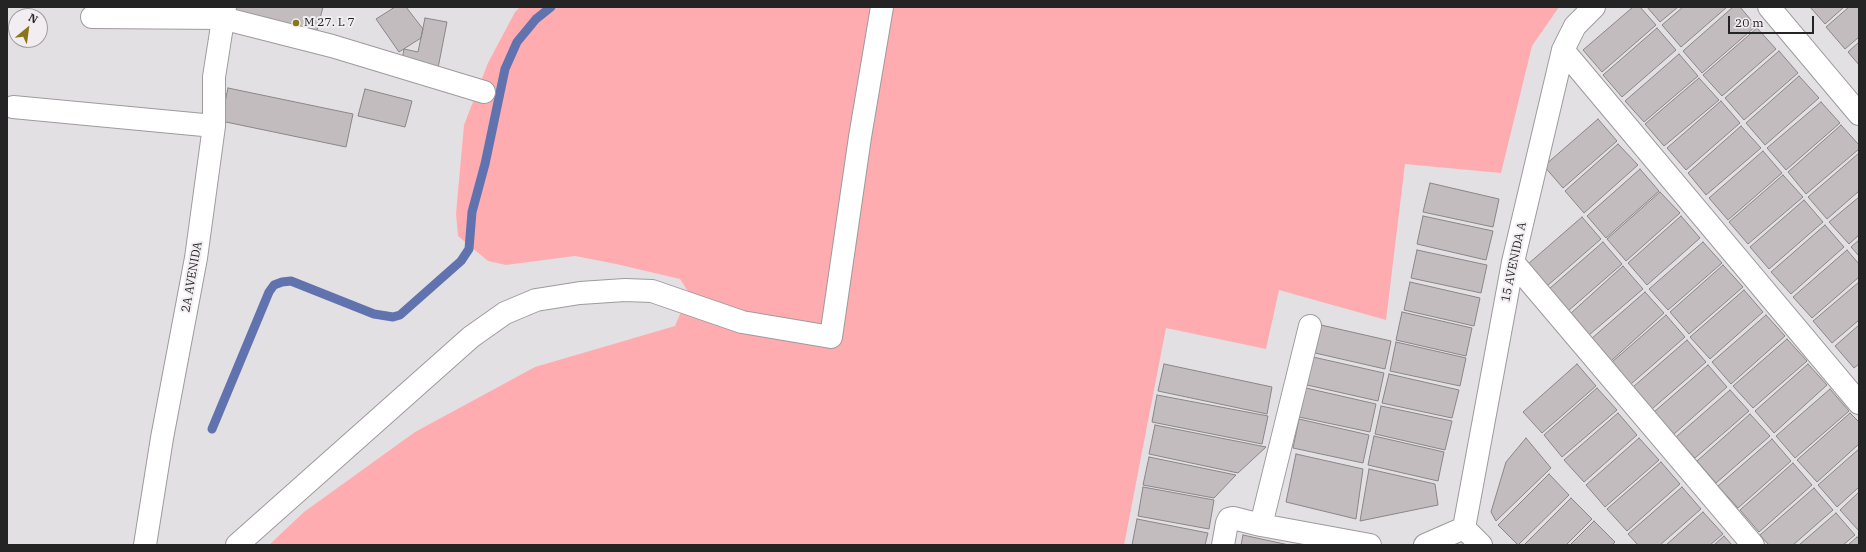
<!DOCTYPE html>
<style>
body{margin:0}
#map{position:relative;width:1866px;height:552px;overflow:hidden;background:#e3e0e4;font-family:"IBM Plex Serif",serif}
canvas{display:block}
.frame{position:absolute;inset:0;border:8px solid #252425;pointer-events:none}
.north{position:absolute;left:8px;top:8px;width:40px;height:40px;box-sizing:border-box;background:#f1edf1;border:1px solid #9f9d9f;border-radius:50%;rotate:29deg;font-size:11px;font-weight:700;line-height:16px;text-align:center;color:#252425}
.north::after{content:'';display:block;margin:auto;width:14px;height:18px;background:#897619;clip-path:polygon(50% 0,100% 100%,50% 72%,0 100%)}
.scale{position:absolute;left:1728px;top:16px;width:86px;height:18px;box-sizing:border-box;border:2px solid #252425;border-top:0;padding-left:5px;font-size:12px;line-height:14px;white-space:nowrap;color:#252425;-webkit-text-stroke:3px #f1edf1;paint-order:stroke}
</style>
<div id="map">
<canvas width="1866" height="552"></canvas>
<div class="frame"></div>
<div class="north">N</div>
<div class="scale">20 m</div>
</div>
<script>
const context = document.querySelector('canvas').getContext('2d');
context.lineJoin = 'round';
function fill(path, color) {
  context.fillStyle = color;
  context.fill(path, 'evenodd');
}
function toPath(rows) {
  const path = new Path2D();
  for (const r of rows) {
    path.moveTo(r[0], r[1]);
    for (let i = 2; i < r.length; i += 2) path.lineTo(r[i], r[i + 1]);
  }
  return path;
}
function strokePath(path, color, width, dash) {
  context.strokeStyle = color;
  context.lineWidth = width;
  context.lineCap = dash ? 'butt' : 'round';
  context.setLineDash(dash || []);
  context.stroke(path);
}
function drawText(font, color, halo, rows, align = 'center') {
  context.font = font + ' "IBM Plex Serif",serif';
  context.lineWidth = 4;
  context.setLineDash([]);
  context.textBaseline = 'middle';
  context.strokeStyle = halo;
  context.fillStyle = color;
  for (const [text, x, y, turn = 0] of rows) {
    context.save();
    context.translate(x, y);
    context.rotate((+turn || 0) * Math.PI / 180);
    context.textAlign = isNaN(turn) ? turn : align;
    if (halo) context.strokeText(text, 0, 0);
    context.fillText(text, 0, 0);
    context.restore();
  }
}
fill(toPath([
 [520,7,1559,7,1532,46,1501,173,1405,164,1386,320,1279,290,1266,349,1166,328,1124,545,269,545,304,512,415,432,535,367,675,326,689,293,680,279,616,264,575,256,506,265,488,261,458,236,456,214,464,125,488,63,515,12]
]), '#ffacb0');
strokePath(toPath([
 [212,429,269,292,274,285,282,282,291,281,374,314,393,317,400,315,461,261,469,249,472,212,485,164,505,69,517,42,536,19,551,7]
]), '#6073af', 9);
const building = toPath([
 [232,7,323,7,316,34,230,12,232,7],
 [395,7,406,7,423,29,421,38,399,52,376,19,395,7],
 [1633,7,1640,7,1656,25,1602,72,1583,50,1633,7],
 [1647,7,1678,7,1660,22,1647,7],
 [1683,7,1727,7,1681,47,1662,25,1683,7],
 [1733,7,1740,7,1756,26,1702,73,1683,51,1733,7],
 [1810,7,1844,7,1825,24,1810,7],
 [1849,7,1859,7,1859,37,1845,49,1826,27,1849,7],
 [425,18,447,22,438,68,402,60,404,49,418,52,425,18],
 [1657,28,1676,50,1622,97,1603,75,1657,28],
 [1757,28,1776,49,1722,96,1703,75,1757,28],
 [1859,42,1859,65,1848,52,1859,42],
 [1779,51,1798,73,1744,120,1725,98,1779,51],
 [1679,54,1698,76,1644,122,1625,101,1679,54],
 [1799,76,1819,98,1765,145,1746,123,1799,76],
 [1699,78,1719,100,1664,146,1645,124,1699,78],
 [228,88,353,114,346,147,221,121,228,88],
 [365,89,412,101,405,127,358,116,365,89],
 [1721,101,1740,123,1686,170,1667,148,1721,101],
 [1821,102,1840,123,1786,170,1767,148,1821,102],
 [1598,119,1617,141,1563,188,1544,166,1598,119],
 [1841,125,1859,145,1859,149,1806,194,1788,172,1841,125],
 [1741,126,1761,148,1706,195,1688,173,1741,126],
 [1618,144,1638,165,1584,213,1565,191,1618,144],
 [1763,151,1782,173,1728,220,1709,198,1763,151],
 [1859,153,1859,191,1827,219,1808,197,1859,153],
 [1640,169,1659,191,1606,238,1587,216,1640,169],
 [1783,175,1803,197,1748,244,1729,222,1783,175],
 [1430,183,1499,199,1493,227,1423,212,1430,183],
 [1660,192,1680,213,1626,261,1607,239,1660,192],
 [1859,197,1859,235,1849,244,1829,222,1859,197],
 [1804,200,1823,222,1769,269,1750,247,1804,200],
 [1423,216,1493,231,1486,260,1417,244,1423,216],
 [1681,216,1700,238,1647,285,1628,263,1681,216],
 [1582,217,1601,239,1547,286,1528,264,1582,217],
 [1825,225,1844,247,1791,294,1771,272,1825,225],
 [1859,240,1859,256,1851,247,1859,240],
 [1603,242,1622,264,1568,311,1549,289,1603,242],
 [1703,242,1722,263,1668,310,1649,289,1703,242],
 [1417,250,1487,265,1481,293,1411,278,1417,250],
 [1847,250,1859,264,1859,277,1812,318,1793,297,1847,250],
 [1723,265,1743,287,1689,334,1670,312,1723,265],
 [1623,266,1643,289,1589,335,1570,314,1623,266],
 [1410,282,1480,298,1474,326,1404,310,1410,282],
 [1859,282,1859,320,1832,343,1813,321,1859,282],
 [1744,290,1763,312,1710,359,1690,337,1744,290],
 [1645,292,1664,313,1611,361,1591,339,1645,292],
 [1402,312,1472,328,1466,356,1396,340,1402,312],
 [1666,315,1685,337,1631,384,1612,362,1666,315],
 [1766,315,1785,336,1731,384,1712,362,1766,315],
 [1321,325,1391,341,1385,369,1315,353,1321,325],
 [1859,325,1859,364,1854,368,1835,346,1859,325],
 [1787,339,1807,361,1753,408,1733,386,1787,339],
 [1687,340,1706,362,1652,409,1633,387,1687,340],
 [1396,342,1466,358,1460,386,1390,371,1396,342],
 [1313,357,1384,373,1378,401,1307,385,1313,357],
 [1164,364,1272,387,1267,414,1158,391,1164,364],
 [1577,364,1596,386,1542,433,1523,412,1577,364],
 [1808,364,1827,385,1774,433,1755,411,1808,364],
 [1708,365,1727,387,1674,434,1654,412,1708,365],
 [1389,374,1459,390,1452,418,1382,403,1389,374],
 [1306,388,1376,404,1370,432,1299,417,1306,388],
 [1597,388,1617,410,1562,457,1544,435,1597,388],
 [1830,389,1849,411,1795,458,1776,436,1830,389],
 [1730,390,1749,411,1695,458,1676,437,1730,390],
 [1157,395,1268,416,1262,444,1152,422,1157,395],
 [1381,406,1452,421,1445,450,1375,434,1381,406],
 [1618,413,1637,435,1584,482,1564,460,1618,413],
 [1850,413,1859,422,1859,444,1817,482,1797,460,1850,413],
 [1750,414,1770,436,1716,483,1697,461,1750,414],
 [1299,419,1369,435,1363,463,1293,448,1299,419],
 [1155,425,1266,447,1238,473,1149,454,1155,425],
 [1374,436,1444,452,1438,481,1368,465,1374,436],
 [1526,438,1551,468,1496,521,1491,512,1506,462,1526,438],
 [1639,438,1659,460,1605,507,1586,485,1639,438],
 [1772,439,1791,461,1738,508,1718,486,1772,439],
 [1859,449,1859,487,1837,507,1818,485,1859,449],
 [1296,454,1363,469,1356,519,1286,502,1296,454],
 [1149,457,1236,475,1214,498,1143,485,1149,457],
 [1661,462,1680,484,1627,531,1607,509,1661,462],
 [1793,463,1812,485,1759,532,1740,510,1793,463],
 [1369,469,1435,484,1438,505,1360,521,1369,469],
 [1549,474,1569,495,1518,545,1498,525,1549,474],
 [1143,487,1214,500,1209,529,1138,516,1143,487],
 [1682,487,1701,509,1660,545,1638,545,1628,534,1682,487],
 [1814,488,1833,510,1793,545,1769,545,1760,535,1814,488],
 [1859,492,1859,531,1840,510,1859,492],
 [1571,498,1592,519,1566,545,1524,545,1571,498],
 [1703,512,1723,534,1710,545,1666,545,1703,512],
 [1836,513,1855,535,1843,545,1799,545,1836,513],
 [1137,519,1208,533,1205,545,1132,545,1137,519],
 [1594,521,1615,542,1612,545,1570,545,1594,521],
 [1243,535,1289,545,1241,545,1243,535],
 [1724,536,1732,545,1714,545,1724,536],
 [1857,537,1859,539,1859,545,1848,545,1857,537]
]);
fill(building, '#c2bcbe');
strokePath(building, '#8a8587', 1);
const minor = toPath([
 [1769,7,1859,114],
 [92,17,222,18,332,46,484,92],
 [1563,50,1859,403],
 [13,107,214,126],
 [1513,262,1753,545],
 [1261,525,1310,326],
 [1464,528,1513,262,1563,50,1575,26,1594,7],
 [1464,528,1481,545],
 [145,545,162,438,196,258,214,126,214,77,225,7],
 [237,545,471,337,505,313,536,300,580,293,625,290,652,291,742,322,831,337,860,137,882,7],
 [1223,545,1227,523,1229,519,1233,518,1261,525,1370,545],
 [1425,545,1464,528]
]);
strokePath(minor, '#9e9a9e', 24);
strokePath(minor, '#fff', 22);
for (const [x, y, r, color] of [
 [296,23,4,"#897619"]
]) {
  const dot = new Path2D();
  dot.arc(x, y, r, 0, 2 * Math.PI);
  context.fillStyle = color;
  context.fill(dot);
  strokePath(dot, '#f1edf1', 1.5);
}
drawText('12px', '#252425', '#f1edf1', [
 ["M 27. L 7",304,23]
], 'left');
drawText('12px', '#252425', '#f1edf1', [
 ["15 AVENIDA A",1514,262,-78],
 ["2A AVENIDA",192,277,-80]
]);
</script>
